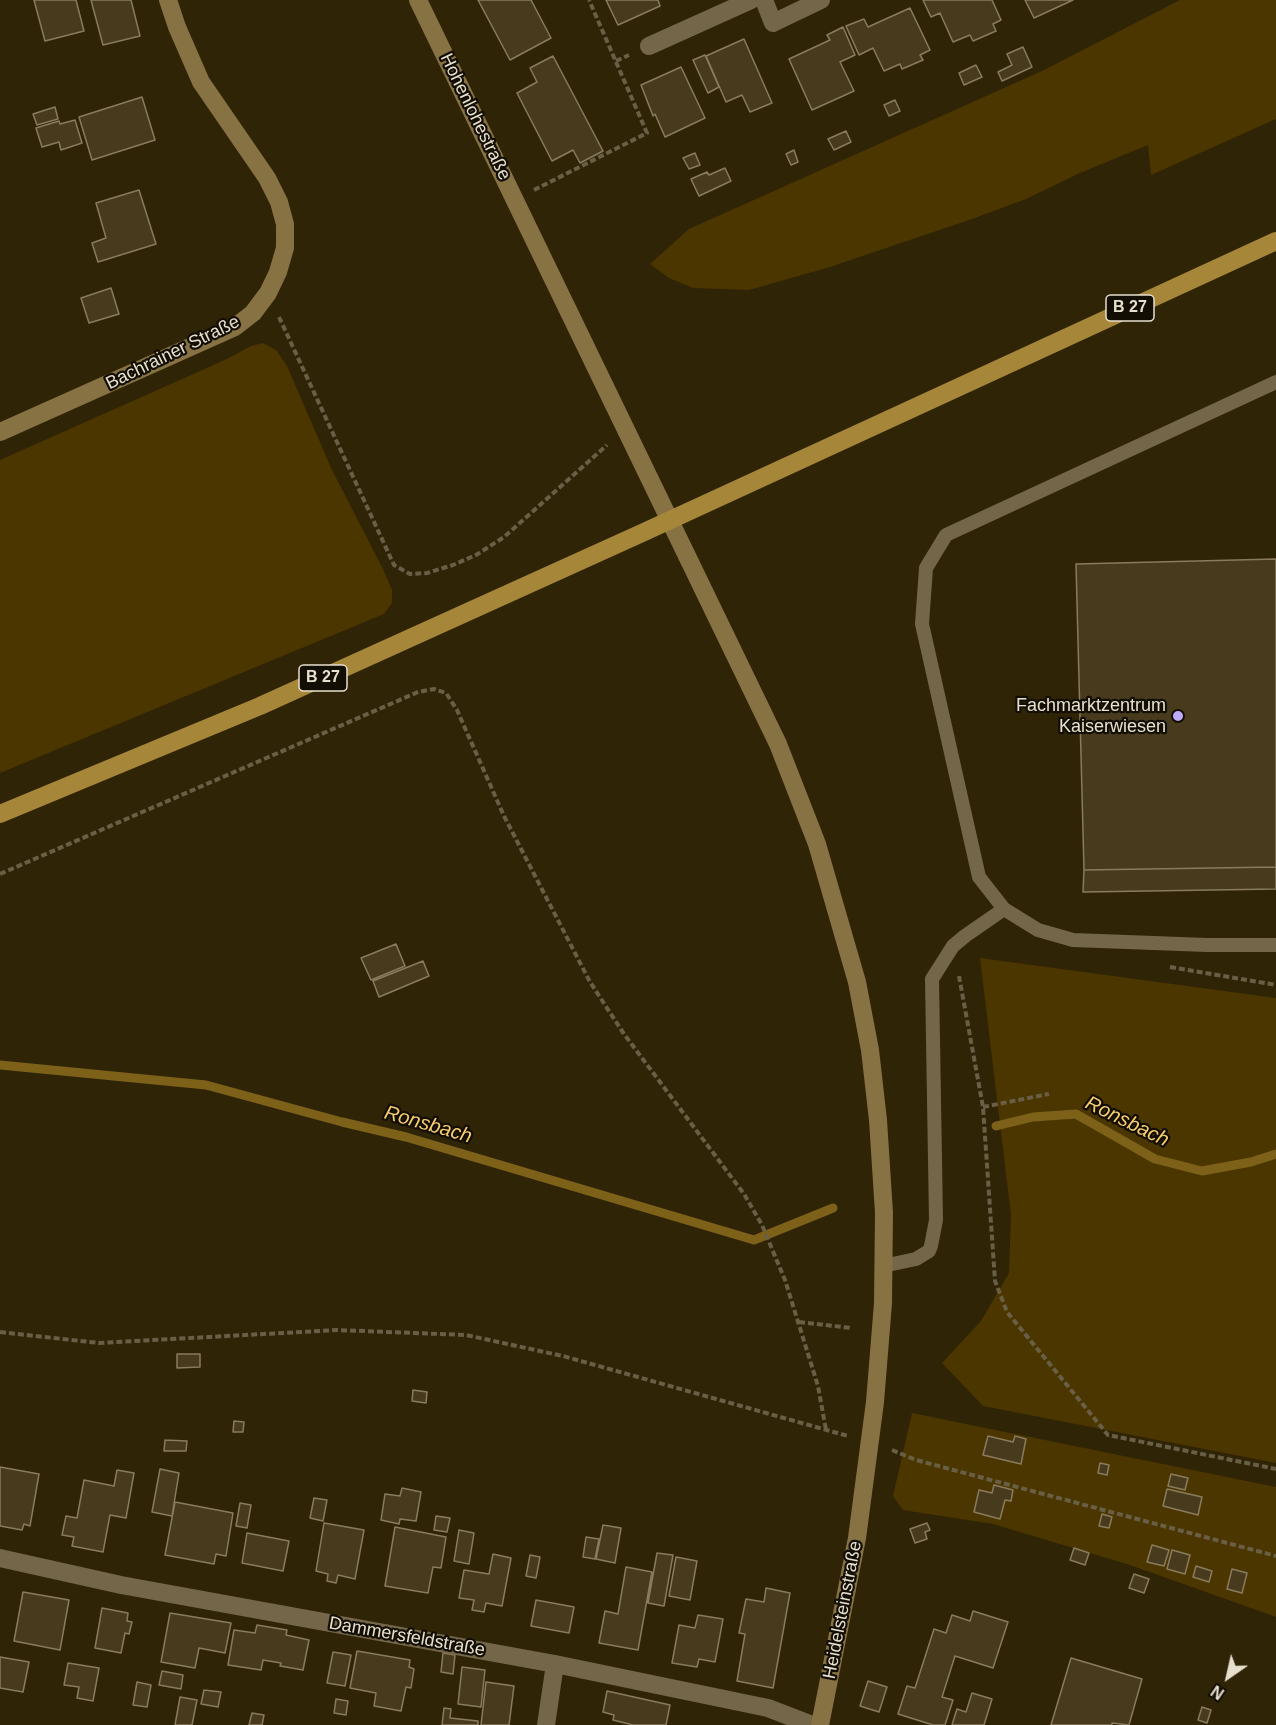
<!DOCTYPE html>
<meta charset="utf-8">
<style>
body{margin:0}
#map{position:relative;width:1276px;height:1725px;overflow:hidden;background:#302407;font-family:Helvetica,sans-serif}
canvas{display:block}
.north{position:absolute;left:1198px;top:1647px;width:60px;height:60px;-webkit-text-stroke:4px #130e04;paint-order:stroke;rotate:214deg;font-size:16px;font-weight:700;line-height:24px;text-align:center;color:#e7e0cf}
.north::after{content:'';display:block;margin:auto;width:21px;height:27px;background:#e7e0cf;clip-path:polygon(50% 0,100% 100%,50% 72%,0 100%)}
</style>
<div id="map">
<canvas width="1276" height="1725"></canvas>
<div class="north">N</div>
</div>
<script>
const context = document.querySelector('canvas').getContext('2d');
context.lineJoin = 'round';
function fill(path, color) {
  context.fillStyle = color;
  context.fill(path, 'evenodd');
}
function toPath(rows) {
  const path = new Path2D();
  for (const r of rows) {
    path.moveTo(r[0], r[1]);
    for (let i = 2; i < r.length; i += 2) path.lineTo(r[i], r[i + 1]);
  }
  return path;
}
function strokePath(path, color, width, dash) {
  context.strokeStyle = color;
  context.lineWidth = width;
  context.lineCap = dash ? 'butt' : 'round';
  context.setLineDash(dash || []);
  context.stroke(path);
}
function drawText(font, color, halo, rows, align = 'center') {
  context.font = font + ' Helvetica,sans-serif';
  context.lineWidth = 4.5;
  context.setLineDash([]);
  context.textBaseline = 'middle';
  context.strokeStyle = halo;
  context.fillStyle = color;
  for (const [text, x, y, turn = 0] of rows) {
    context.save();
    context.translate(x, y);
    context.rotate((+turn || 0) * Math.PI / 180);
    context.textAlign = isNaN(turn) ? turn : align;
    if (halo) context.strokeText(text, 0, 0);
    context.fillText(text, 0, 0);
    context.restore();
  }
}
fill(toPath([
 [1180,0,1276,0,1276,119,1151,175,1148,145,1080,173,1026,199,972,219,830,267,749,290,693,288,669,278,650,264,689,229,1042,71],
 [263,343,276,350,287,366,332,470,383,569,392,590,392,603,384,614,0,773,0,460,227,359,251,346],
 [980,958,1276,998,1276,1463,983,1406,942,1363,981,1321,1009,1273,1011,1215],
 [912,1413,1276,1487,1276,1617,1130,1565,993,1524,903,1510,893,1496]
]), '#4b3600');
strokePath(toPath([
 [0,1065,206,1085,342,1122,406,1137,754,1240,833,1208],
 [996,1126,1033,1117,1076,1114,1155,1159,1202,1171,1251,1162,1276,1154]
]), '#7d6119', 9);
const building = toPath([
 [34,0,76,0,84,31,45,41,34,0],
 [91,0,131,0,140,36,103,45,91,0],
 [478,0,531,0,551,38,510,60,478,0],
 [606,0,658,0,660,6,618,25,606,0],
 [923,0,992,0,1001,20,993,24,996,31,973,41,970,35,953,42,940,13,931,17,923,0],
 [1025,0,1073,0,1034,18,1025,0],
 [910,8,930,50,920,55,923,60,902,69,900,64,884,71,873,48,859,55,846,26,864,19,868,27,910,8],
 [843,27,855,55,840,62,854,91,812,110,789,59,830,40,827,35,843,27],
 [744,39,772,103,750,112,742,95,726,102,706,56,744,39],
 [1023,47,1032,67,1002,81,998,72,1012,65,1007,54,1023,47],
 [705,55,719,87,708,93,693,60,705,55],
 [553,56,603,151,580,163,573,150,552,161,517,93,537,82,530,68,553,56],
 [976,65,982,77,964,85,959,73,976,65],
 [681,67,705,118,665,137,655,114,653,116,641,85,681,67],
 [142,97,155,140,92,160,79,117,142,97],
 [895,100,900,111,889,116,884,105,895,100],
 [55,107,58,119,37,125,33,114,55,107],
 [75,120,82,143,61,150,59,142,42,147,36,128,59,121,60,124,75,120],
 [846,131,851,142,834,150,828,139,846,131],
 [794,150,798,162,791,165,786,154,794,150],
 [695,153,700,165,689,169,683,158,695,153],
 [725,168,731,181,699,196,691,179,707,172,709,175,725,168],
 [139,190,156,244,98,262,92,243,106,238,96,203,139,190],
 [111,288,119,314,89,323,81,298,111,288],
 [1276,559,1276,867,1084,870,1076,564,1276,559],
 [1276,867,1276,889,1083,892,1084,870,1276,867],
 [396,944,405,966,371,980,361,958,396,944],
 [423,961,429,976,379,997,373,981,423,961],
 [177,1354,200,1354,200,1367,177,1368,177,1354],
 [413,1390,427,1392,426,1403,412,1401,413,1390],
 [234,1421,244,1422,243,1432,233,1432,234,1421],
 [988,1436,1013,1442,1015,1436,1026,1439,1021,1464,983,1455,988,1436],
 [165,1440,187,1441,186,1451,164,1451,165,1440],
 [1100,1463,1109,1465,1107,1475,1098,1473,1100,1463],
 [0,1467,39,1474,30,1526,24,1524,22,1530,0,1526,0,1467],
 [160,1469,179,1473,172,1516,152,1512,160,1469],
 [117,1470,134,1473,126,1518,110,1515,103,1552,72,1546,74,1537,62,1535,66,1516,77,1518,84,1480,114,1486,117,1470],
 [1171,1474,1188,1478,1185,1490,1168,1486,1171,1474],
 [994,1485,1013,1490,1011,1501,1005,1500,1000,1519,974,1512,979,1490,992,1493,994,1485],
 [402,1488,421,1492,416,1521,400,1519,399,1524,381,1520,385,1494,400,1496,402,1488],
 [1167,1489,1202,1497,1198,1515,1163,1506,1167,1489],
 [314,1498,327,1500,323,1521,310,1518,314,1498],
 [175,1502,233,1513,226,1556,216,1554,214,1564,165,1555,175,1502],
 [240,1503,251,1505,247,1528,236,1526,240,1503],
 [1102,1514,1112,1517,1109,1528,1099,1526,1102,1514],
 [436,1516,450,1518,447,1532,434,1530,436,1516],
 [324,1523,364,1530,355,1579,338,1575,336,1583,327,1581,328,1574,316,1571,324,1523],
 [927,1523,930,1530,925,1532,927,1539,915,1543,910,1529,927,1523],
 [603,1525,621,1528,615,1563,596,1559,603,1525],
 [395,1527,446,1537,441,1568,433,1567,428,1593,385,1586,395,1527],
 [459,1530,474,1533,469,1564,454,1561,459,1530],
 [247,1533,289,1541,283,1571,242,1563,247,1533],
 [586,1537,599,1539,595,1559,583,1557,586,1537],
 [1152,1545,1169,1550,1164,1566,1147,1562,1152,1545],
 [1074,1548,1089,1553,1085,1565,1070,1560,1074,1548],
 [1172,1550,1190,1555,1185,1574,1167,1569,1172,1550],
 [657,1553,673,1555,664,1606,648,1603,657,1553],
 [493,1554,511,1558,502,1606,486,1603,484,1612,472,1610,474,1600,459,1598,464,1570,489,1574,493,1554],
 [530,1555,540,1557,536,1578,526,1576,530,1555],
 [676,1557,697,1561,690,1600,669,1596,676,1557],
 [1196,1566,1212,1571,1209,1582,1193,1577,1196,1566],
 [626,1567,652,1572,638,1650,599,1643,605,1611,618,1614,626,1567],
 [1232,1569,1247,1573,1242,1593,1227,1589,1232,1569],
 [1134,1574,1149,1579,1144,1593,1129,1588,1134,1574],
 [766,1588,790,1593,773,1688,737,1681,745,1634,739,1633,746,1599,764,1602,766,1588],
 [23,1592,69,1600,60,1650,14,1641,23,1592],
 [536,1600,574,1607,569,1633,531,1626,536,1600],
 [102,1608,128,1613,127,1621,132,1622,129,1634,125,1633,121,1653,95,1648,102,1608],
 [973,1611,1008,1622,993,1668,955,1656,942,1697,953,1700,945,1725,933,1725,898,1714,907,1686,915,1688,934,1629,946,1633,952,1615,970,1621,973,1611],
 [170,1613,231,1623,225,1653,199,1648,195,1668,161,1662,170,1613],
 [698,1615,723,1619,715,1662,699,1659,697,1667,672,1663,679,1625,695,1628,698,1615],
 [257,1625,287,1630,286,1635,309,1640,303,1670,280,1666,281,1663,263,1660,261,1670,228,1665,234,1630,255,1633,257,1625],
 [357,1651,410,1660,409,1667,414,1669,411,1688,406,1687,401,1711,374,1706,376,1693,350,1688,357,1651],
 [333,1652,351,1655,345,1686,327,1683,333,1652],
 [443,1653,455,1655,453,1674,441,1672,443,1653],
 [0,1657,29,1662,23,1692,0,1688,0,1657],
 [1071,1658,1142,1679,1129,1725,1112,1723,1112,1725,1051,1725,1071,1658],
 [68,1663,99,1668,93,1701,77,1698,79,1687,64,1685,68,1663],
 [462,1667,485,1670,481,1707,458,1704,462,1667],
 [162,1671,183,1675,181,1689,159,1685,162,1671],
 [868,1681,887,1687,879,1712,860,1706,868,1681],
 [137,1682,151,1685,147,1707,133,1705,137,1682],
 [486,1682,514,1686,509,1725,481,1725,486,1682],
 [204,1690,221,1692,218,1707,201,1704,204,1690],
 [607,1691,670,1705,666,1725,633,1725,613,1720,614,1715,603,1712,607,1691],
 [972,1693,992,1699,984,1725,952,1725,957,1709,966,1712,972,1693],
 [180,1697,197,1700,192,1725,175,1725,180,1697],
 [336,1699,348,1701,346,1715,334,1713,336,1699],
 [1202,1707,1211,1710,1207,1723,1198,1720,1202,1707],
 [444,1708,451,1709,450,1718,478,1721,478,1725,442,1725,444,1708],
 [252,1713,264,1715,262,1725,249,1725,252,1713]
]);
fill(building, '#473a1d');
strokePath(building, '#8a7b5d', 1.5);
strokePath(toPath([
 [616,61,629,55],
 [534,190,647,133,589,0],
 [279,317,394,565,410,574,427,573,453,565,476,555,504,537,607,445],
 [0,874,418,692,434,689,446,693,457,710,504,816,590,982,624,1034,744,1194,762,1225,785,1280,818,1386,826,1430],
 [1170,967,1276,985],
 [959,976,983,1107,995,1281,1007,1312,1108,1435,1276,1469],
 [983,1107,1049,1094],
 [799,1322,851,1328],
 [0,1332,99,1343,337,1330,466,1335,563,1356,848,1436],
 [892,1450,916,1460,1276,1556]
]), '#695f46', 4, [6, 3]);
strokePath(toPath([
 [1276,382,946,535,926,568,922,624,979,877,1004,909,1038,930,1073,940,1207,945,1276,945],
 [883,1266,916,1259,929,1251,931,1246,936,1220,932,979,953,946,965,936,1004,909]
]), '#746649', 14);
strokePath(toPath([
 [764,0,773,23,821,0],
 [649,46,751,0],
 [0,1558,121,1585,555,1664,768,1708,812,1725],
 [546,1725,555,1664]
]), '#746649', 18);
strokePath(toPath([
 [418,0,778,744,817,844,857,982,870,1050,878,1120,884,1213,883,1303,875,1402,857,1538,820,1725],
 [0,432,235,327,253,313,268,293,278,272,285,248,285,224,279,202,267,178,201,82,177,27,168,0]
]), '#877243', 18);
strokePath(toPath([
 [0,814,260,706,642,533,1276,241]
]), '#a68639', 18);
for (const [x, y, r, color] of [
 [1178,716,6,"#bda9f5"]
]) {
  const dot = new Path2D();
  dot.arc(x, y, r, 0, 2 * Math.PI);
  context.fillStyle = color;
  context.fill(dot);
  strokePath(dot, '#130e04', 2);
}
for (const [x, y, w] of [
 [1130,308,48],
 [323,678,48]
]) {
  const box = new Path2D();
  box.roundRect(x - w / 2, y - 13, w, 26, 4.5);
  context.fillStyle = '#130e04';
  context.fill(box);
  strokePath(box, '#e7e0cf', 1.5);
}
drawText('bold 16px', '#e7e0cf', null, [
 ["B 27",1130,308],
 ["B 27",323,678]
]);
drawText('18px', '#e7e0cf', '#130e04', [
 ["Hohenlohestraße",475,117,64],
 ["Bachrainer Straße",173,353,-26],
 ["Heidelsteinstraße",843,1610,-79],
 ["Dammersfeldstraße",407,1637,10]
]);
drawText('18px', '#e7e0cf', '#130e04', [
 ["Fachmarktzentrum",1166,706],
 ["Kaiserwiesen",1166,727]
], 'right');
drawText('italic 20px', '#f8cd6f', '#130e04', [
 ["Ronsbach",1127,1122,26],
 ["Ronsbach",428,1125,16]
]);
</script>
